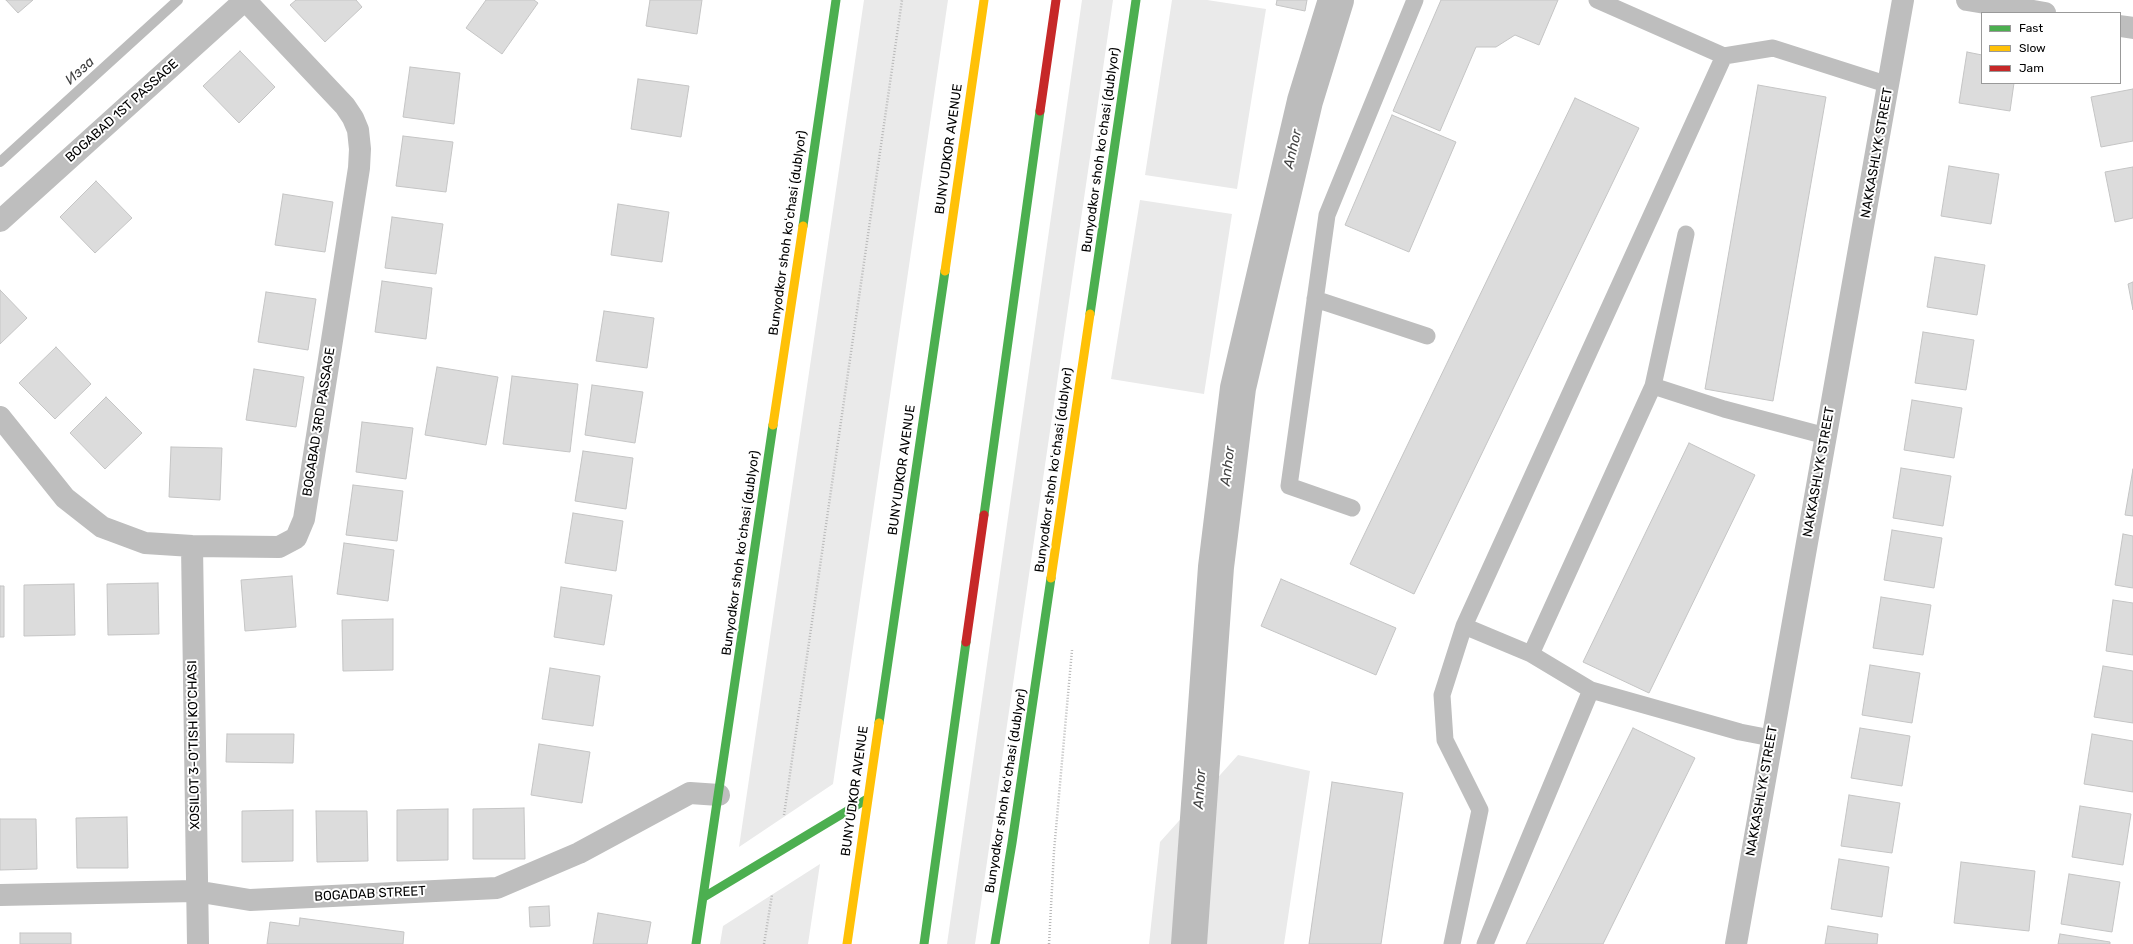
<!DOCTYPE html>
<meta charset="utf-8">
<style>
body{margin:0}
#map{position:relative;width:2133px;height:944px;overflow:hidden;background:#fff;font-family:Rubik,sans-serif}
canvas{display:block}
.legend{position:absolute;left:1981px;top:12px;width:140px;height:72px;box-sizing:border-box;background:#fff;border:1px solid #999;margin:0;padding:5px 7px;list-style:none;font-size:12px;color:#000}
.legend li{display:flex;align-items:center;gap:8px;height:20px}
.legend b{width:20px;border:1px solid #999}
</style>
<div id="map">
<canvas width="2133" height="944"></canvas>
<ul class="legend">
<li><b style="height:5px;background:#4caf50"></b>Fast</li>
<li><b style="height:5px;background:#ffc107"></b>Slow</li>
<li><b style="height:5px;background:#c62828"></b>Jam</li>
</ul>
</div>
<script>
const context = document.querySelector('canvas').getContext('2d');
context.lineJoin = 'round';
function fill(path, color) {
  context.fillStyle = color;
  context.fill(path, 'evenodd');
}
function toPath(rows) {
  const path = new Path2D();
  for (const r of rows) {
    path.moveTo(r[0], r[1]);
    for (let i = 2; i < r.length; i += 2) path.lineTo(r[i], r[i + 1]);
  }
  return path;
}
function strokePath(path, color, width, dash) {
  context.strokeStyle = color;
  context.lineWidth = width;
  context.lineCap = dash ? 'butt' : 'round';
  context.setLineDash(dash || []);
  context.stroke(path);
}
function drawText(font, color, halo, rows, align = 'center') {
  context.font = font + ' Rubik,sans-serif';
  context.lineWidth = 4;
  context.setLineDash([]);
  context.textBaseline = 'middle';
  context.strokeStyle = halo;
  context.fillStyle = color;
  for (const [text, x, y, turn = 0] of rows) {
    context.save();
    context.translate(x, y);
    context.rotate((+turn || 0) * Math.PI / 180);
    context.textAlign = isNaN(turn) ? turn : align;
    if (halo) context.strokeText(text, 0, 0);
    context.fillText(text, 0, 0);
    context.restore();
  }
}
fill(toPath([
 [864,0,948,0,833,784,739,847],
 [1082,0,1113,0,975,944,947,944],
 [1172,0,1207,0,1266,9,1237,189,1145,175],
 [1140,200,1232,214,1204,394,1111,379],
 [1238,755,1310,771,1284,944,1149,944,1160,842],
 [820,864,808,944,720,944,723,926]
]), '#eaeaea');
strokePath(toPath([
 [0,162,178,0]
]), '#bcbcbc', 10);
strokePath(toPath([
 [1189,944,1216,567,1238,388,1305,101,1336,0]
]), '#bcbcbc', 36);
const building = toPath([
 [6,0,33,0,18,13,6,0],
 [296,0,356,0,362,7,325,42,290,5,296,0],
 [486,0,534,0,538,3,502,54,466,28,486,0],
 [650,0,702,0,697,34,646,26,650,0],
 [1277,0,1307,0,1305,11,1276,5,1277,0],
 [1441,0,1558,0,1539,45,1515,35,1496,47,1476,47,1440,131,1393,111,1441,0],
 [240,51,275,87,239,123,203,86,240,51],
 [1967,52,1982,55,1982,83,2014,83,2010,111,1959,103,1967,52],
 [410,67,460,73,454,124,403,117,410,67],
 [638,79,689,86,681,137,631,129,638,79],
 [1758,85,1826,97,1773,401,1705,389,1758,85],
 [2133,89,2133,141,2101,147,2091,97,2133,89],
 [1575,98,1639,128,1414,594,1350,564,1575,98],
 [1392,115,1456,142,1409,252,1345,225,1392,115],
 [403,136,453,142,446,192,396,186,403,136],
 [1949,166,1999,174,1991,224,1941,216,1949,166],
 [2133,167,2133,218,2115,222,2105,172,2133,167],
 [96,181,132,218,95,253,60,217,96,181],
 [283,194,333,202,325,252,275,245,283,194],
 [618,204,669,212,662,262,611,255,618,204],
 [392,217,443,224,436,274,385,268,392,217],
 [1935,257,1985,265,1977,315,1927,307,1935,257],
 [382,281,432,288,426,339,375,332,382,281],
 [2133,282,2133,310,2128,284,2133,282],
 [0,290,27,318,0,344,0,290],
 [266,292,316,299,308,350,258,342,266,292],
 [604,311,654,318,647,368,596,361,604,311],
 [1923,332,1974,340,1966,390,1915,383,1923,332],
 [56,347,91,384,55,419,19,383,56,347],
 [437,367,498,377,486,445,425,435,437,367],
 [254,369,304,377,296,427,246,420,254,369],
 [512,376,578,384,570,452,503,444,512,376],
 [592,385,643,392,635,443,585,435,592,385],
 [106,397,142,433,105,469,70,433,106,397],
 [1912,400,1962,408,1954,458,1904,450,1912,400],
 [362,422,413,428,406,479,356,472,362,422],
 [1689,443,1755,475,1649,693,1583,662,1689,443],
 [171,447,222,448,220,500,169,497,171,447],
 [583,451,633,458,626,509,575,501,583,451],
 [1901,468,1951,476,1943,526,1893,518,1901,468],
 [2133,469,2133,516,2125,515,2133,469],
 [353,485,403,491,397,541,346,535,353,485],
 [573,513,623,521,616,571,565,563,573,513],
 [1892,530,1942,538,1934,588,1884,580,1892,530],
 [2123,534,2133,536,2133,588,2115,585,2123,534],
 [344,543,394,550,388,601,337,594,344,543],
 [292,576,296,627,245,631,241,580,292,576],
 [1281,579,1396,628,1376,675,1261,626,1281,579],
 [158,583,159,634,108,635,107,584,158,583],
 [74,584,75,635,24,636,24,585,74,584],
 [0,586,4,586,4,637,0,637,0,586],
 [561,587,612,595,604,645,554,637,561,587],
 [1881,597,1931,605,1923,655,1873,648,1881,597],
 [2113,600,2133,603,2133,655,2106,651,2113,600],
 [393,619,393,670,343,671,342,620,393,619],
 [1870,665,1920,673,1912,723,1862,715,1870,665],
 [2103,666,2133,671,2133,723,2094,717,2103,666],
 [550,668,600,676,593,726,542,719,550,668],
 [1633,728,1695,758,1603,944,1526,944,1633,728],
 [1860,728,1910,736,1902,786,1851,778,1860,728],
 [227,734,294,734,293,763,226,762,227,734],
 [2092,734,2133,741,2133,792,2084,784,2092,734],
 [539,744,590,752,582,803,531,795,539,744],
 [1332,782,1403,793,1381,944,1309,944,1332,782],
 [1849,795,1900,803,1892,853,1841,846,1849,795],
 [2080,806,2131,814,2123,865,2072,857,2080,806],
 [524,808,525,859,473,859,473,809,524,808],
 [448,809,448,860,397,861,397,810,448,809],
 [293,810,293,861,242,862,242,811,293,810],
 [316,811,367,811,368,861,317,862,316,811],
 [127,817,128,868,77,868,76,818,127,817],
 [0,819,36,819,37,869,0,870,0,819],
 [1839,859,1889,867,1882,917,1831,909,1839,859],
 [1961,862,2035,871,2029,931,1954,923,1961,862],
 [2069,874,2120,882,2112,932,2061,924,2069,874],
 [549,906,550,926,530,927,529,907,549,906],
 [598,913,651,922,647,944,593,944,598,913],
 [300,918,404,932,403,944,267,944,270,922,299,926,300,918],
 [1828,926,1878,934,1877,944,1825,944,1828,926],
 [20,933,71,933,71,944,20,944,20,933],
 [2060,934,2110,942,2110,944,2058,944,2060,934]
]);
fill(building, '#dcdcdc');
strokePath(building, '#c5c5c5', 1);
strokePath(toPath([
 [784,815,902,0],
 [764,944,772,895],
 [1049,944,1054,851,1072,650]
]), '#b8b8b8', 2.5, [1, 2]);
strokePath(toPath([
 [1597,0,1724,56,1773,48,1889,85],
 [1724,56,1464,626,1531,654,1591,690,1740,732,1771,738],
 [1315,299,1427,336],
 [1653,386,1724,409,1826,436],
 [1352,508,1289,486,1327,215,1415,0],
 [1531,654,1653,386,1686,234],
 [1452,944,1480,810,1445,740,1442,695,1464,626],
 [1485,944,1591,690]
]), '#bebebe', 17);
strokePath(toPath([
 [1967,0,2045,13],
 [2120,26,2133,28],
 [0,221,245,0],
 [0,417,65,498,102,527,145,543,192,546,279,547,296,538,304,519,359,168,360,149,358,130,353,118,345,106,245,0],
 [192,546,198,944],
 [0,895,195,891,250,900,497,888,579,853,690,793,719,795],
 [1736,944,1903,0]
]), '#bebebe', 22);
strokePath(toPath([
 [803,226,836,0],
 [1090,314,1136,0],
 [984,515,1040,111],
 [879,723,945,271],
 [704,897,867,799],
 [696,944,773,425],
 [924,944,966,642],
 [995,944,1012,843,1051,578]
]), '#4caf50', 9);
strokePath(toPath([
 [945,271,984,0],
 [773,425,803,226],
 [1051,578,1090,314],
 [847,944,879,723]
]), '#ffc107', 9);
strokePath(toPath([
 [1040,111,1056,0],
 [966,642,984,515]
]), '#c62828', 9);
drawText('13px', '#000', '#fff', [
 ["BOGABAD 1ST PASSAGE",122,111,-42],
 ["BUNYUDKOR AVENUE",949,149,-82],
 ["Bunyodkor shoh koʻchasi (dublyor)",1101,150,-82],
 ["NAKKASHLYK STREET",1877,153,-80],
 ["Bunyodkor shoh koʻchasi (dublyor)",788,233,-82],
 ["BOGABAD 3RD PASSAGE",319,422,-81],
 ["BUNYUDKOR AVENUE",902,470,-82],
 ["Bunyodkor shoh koʻchasi (dublyor)",1054,470,-82],
 ["NAKKASHLYK STREET",1819,472,-80],
 ["Bunyodkor shoh koʻchasi (dublyor)",741,553,-82],
 ["XOSILOT 3-O'TISH KO'CHASI",194,745,-91],
 ["BUNYUDKOR AVENUE",855,791,-82],
 ["Bunyodkor shoh koʻchasi (dublyor)",1006,791,-81],
 ["NAKKASHLYK STREET",1762,791,-80],
 ["BOGADAB STREET",370,894,-3]
]);
drawText('italic 14px', '#404040', '#fff', [
 ["Изза",80,71,-42],
 ["Anhor",1293,149,-77],
 ["Anhor",1228,466,-83],
 ["Anhor",1200,789,-86]
]);
</script>
